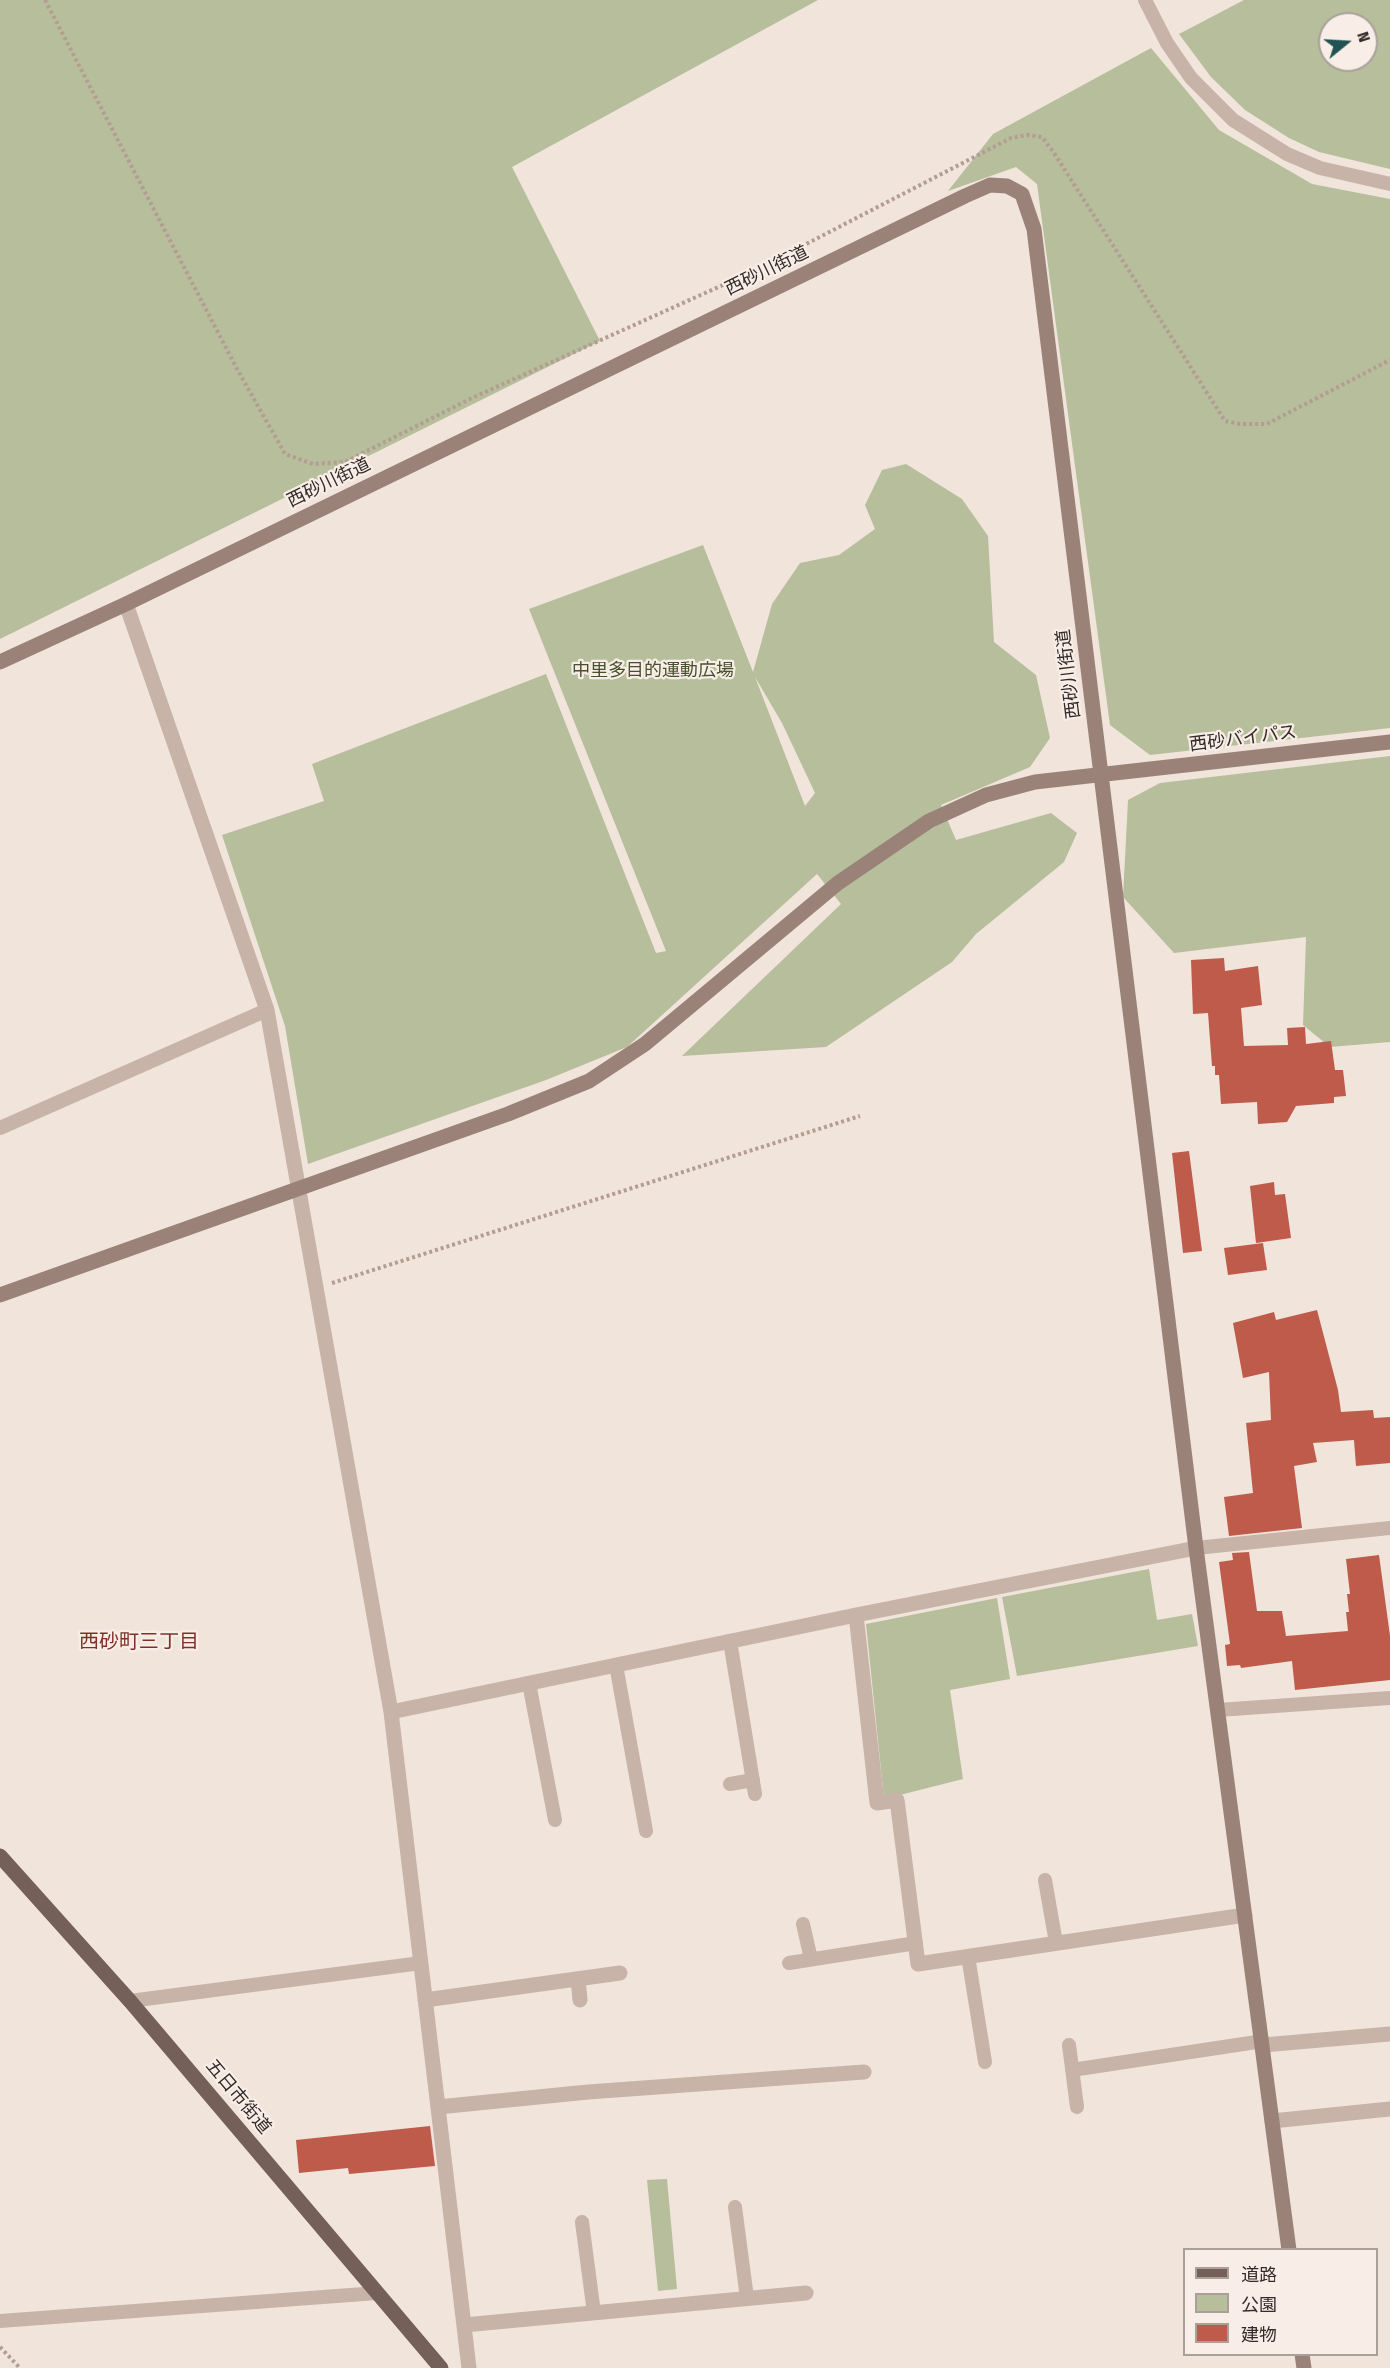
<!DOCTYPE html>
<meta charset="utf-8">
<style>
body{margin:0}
#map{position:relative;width:1390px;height:2368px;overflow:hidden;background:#f0e4db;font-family:"Fira Sans Condensed","Noto Sans JP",sans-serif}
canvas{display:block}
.legend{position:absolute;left:1183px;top:2248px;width:195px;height:108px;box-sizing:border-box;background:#f8eee7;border:2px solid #aaa09a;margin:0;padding:8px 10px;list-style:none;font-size:18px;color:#342a27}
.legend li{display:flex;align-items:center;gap:12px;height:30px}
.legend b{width:30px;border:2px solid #aaa09a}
.north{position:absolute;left:1318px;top:12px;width:60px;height:60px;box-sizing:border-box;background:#f8eee7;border:2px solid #aaa09a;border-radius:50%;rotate:72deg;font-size:16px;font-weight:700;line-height:24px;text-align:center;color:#342a27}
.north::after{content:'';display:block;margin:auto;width:21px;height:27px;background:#205351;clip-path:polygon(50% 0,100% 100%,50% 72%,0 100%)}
</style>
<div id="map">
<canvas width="1390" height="2368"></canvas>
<ul class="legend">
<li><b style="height:8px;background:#756059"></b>道路</li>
<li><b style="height:16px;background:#b6be9c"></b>公園</li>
<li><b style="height:16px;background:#be5b4a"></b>建物</li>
</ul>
<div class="north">N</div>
</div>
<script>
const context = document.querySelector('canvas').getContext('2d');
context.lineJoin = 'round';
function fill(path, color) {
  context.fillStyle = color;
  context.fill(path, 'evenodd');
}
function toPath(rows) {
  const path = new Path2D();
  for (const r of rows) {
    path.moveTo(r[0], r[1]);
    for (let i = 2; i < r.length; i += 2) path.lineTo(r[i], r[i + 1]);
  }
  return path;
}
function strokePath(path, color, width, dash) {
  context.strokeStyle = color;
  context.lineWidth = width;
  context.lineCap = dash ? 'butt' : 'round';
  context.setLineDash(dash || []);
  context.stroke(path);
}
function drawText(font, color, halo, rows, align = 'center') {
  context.font = font + ' "Fira Sans Condensed","Noto Sans JP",sans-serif';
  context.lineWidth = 4.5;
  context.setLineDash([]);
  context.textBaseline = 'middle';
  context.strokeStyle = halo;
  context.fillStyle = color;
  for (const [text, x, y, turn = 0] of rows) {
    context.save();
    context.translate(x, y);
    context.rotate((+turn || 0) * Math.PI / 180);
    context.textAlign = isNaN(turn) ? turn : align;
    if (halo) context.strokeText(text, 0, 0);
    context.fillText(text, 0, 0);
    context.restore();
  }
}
fill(toPath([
 [0,0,818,0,512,167,600,341,0,639],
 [1244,0,1390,0,1390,169,1319,152,1289,138,1245,110,1211,77,1179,34],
 [1330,24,1366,24,1366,60,1330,60],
 [1151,48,1219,130,1312,184,1390,199,1390,728,1150,755,1110,725,1037,184,1016,167,948,191,993,134],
 [906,464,962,499,988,536,994,642,1036,675,1050,738,1030,767,941,805,956,840,1051,813,1077,833,1064,862,976,934,952,962,826,1047,682,1056,841,904,817,874,627,1047,546,1080,308,1164,285,1026,222,835,324,801,312,764,546,674,656,953,666,951,529,609,703,545,753,672,772,604,800,563,839,555,875,529,865,505,882,470],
 [755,677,782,723,815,793,805,806],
 [1390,756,1390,1042,1330,1047,1303,1025,1306,937,1174,953,1123,897,1128,800,1160,783],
 [1149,1569,1157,1620,1192,1614,1198,1646,1017,1676,1002,1597],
 [997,1598,1010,1679,950,1690,963,1779,884,1799,866,1624],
 [667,2179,677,2289,658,2291,647,2180]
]), '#b6be9c');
fill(toPath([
 [1224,958,1225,971,1258,966,1262,1005,1241,1008,1244,1046,1288,1045,1287,1028,1305,1027,1306,1044,1331,1041,1335,1070,1343,1070,1346,1096,1334,1097,1334,1103,1296,1106,1287,1122,1258,1124,1257,1102,1221,1104,1219,1075,1215,1075,1215,1066,1212,1066,1208,1013,1193,1014,1191,960],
 [1189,1151,1202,1251,1183,1253,1172,1153],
 [1274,1182,1275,1195,1285,1194,1291,1238,1256,1243,1250,1186],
 [1263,1243,1267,1270,1228,1275,1224,1248],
 [1317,1310,1338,1390,1341,1412,1373,1410,1374,1418,1390,1417,1390,1463,1356,1466,1354,1440,1313,1443,1317,1462,1294,1466,1302,1528,1229,1536,1224,1497,1253,1493,1246,1423,1271,1420,1269,1372,1243,1378,1233,1323,1274,1312,1276,1320],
 [1249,1552,1257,1611,1282,1611,1286,1636,1348,1631,1346,1612,1349,1612,1347,1594,1350,1594,1346,1559,1379,1555,1390,1636,1390,1680,1295,1690,1292,1661,1241,1668,1240,1665,1227,1666,1225,1645,1230,1644,1219,1562,1233,1560,1232,1553],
 [430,2126,435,2166,349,2174,348,2168,299,2173,296,2140]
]), '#be5b4a');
strokePath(toPath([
 [45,0,237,369,285,454,313,464,345,462,472,398,754,271,1011,138,1028,135,1042,137,1054,153,1225,421,1240,424,1267,424,1390,360],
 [332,1283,860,1116],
 [0,2347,20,2368]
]), '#b39d92', 4, [3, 3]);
strokePath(toPath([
 [1145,0,1167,43,1191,78,1233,120,1287,154,1320,168,1390,184],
 [0,1128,267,1010],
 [1196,1548,1390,1528],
 [730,1641,755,1794],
 [616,1665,646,1831],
 [529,1683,555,1820],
 [1218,1710,1390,1698],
 [730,1784,753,1780],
 [1045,1880,1056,1943],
 [803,1924,811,1959],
 [968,1956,985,2062],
 [789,1963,916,1943],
 [130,2001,421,1963],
 [1069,2045,1077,2107],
 [1072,2070,1263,2041],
 [735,2207,747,2298],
 [582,2222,594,2313],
 [0,2321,377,2293]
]), '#c7b3a8', 14);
strokePath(toPath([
 [126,604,267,1010,391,1712,469,2368],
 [856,1615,877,1803,897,1800,918,1964,1245,1915],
 [391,1712,856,1615,1196,1548],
 [578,1979,580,2000],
 [425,2000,620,1973],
 [1263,2045,1390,2034],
 [438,2107,588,2092,864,2072],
 [1272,2121,1390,2109],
 [464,2325,806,2293]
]), '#c7b3a8', 15);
strokePath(toPath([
 [0,662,126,604,965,196,990,185,1007,186,1022,194,1034,229,1196,1548,1289,2250],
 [0,1295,508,1114,589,1081,645,1044,838,883,929,821,986,795,1035,782,1390,742],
 [1302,2354,1304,2368]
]), '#9b8279', 15);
strokePath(toPath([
 [0,1856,130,2001,441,2368]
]), '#756059', 15);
drawText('18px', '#342a27', '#f8eee7', [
 ["西砂川街道",767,271,-26],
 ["西砂川街道",329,483,-26],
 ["西砂川街道",1069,674,-97],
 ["西砂バイパス",1243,739,-7],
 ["五日市街道",238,2097,50]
]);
drawText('18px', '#47512d', '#f8eee7', [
 ["中里多目的運動広場",653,671]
]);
drawText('20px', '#7e3226', '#f8eee7', [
 ["西砂町三丁目",139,1642]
]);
</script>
